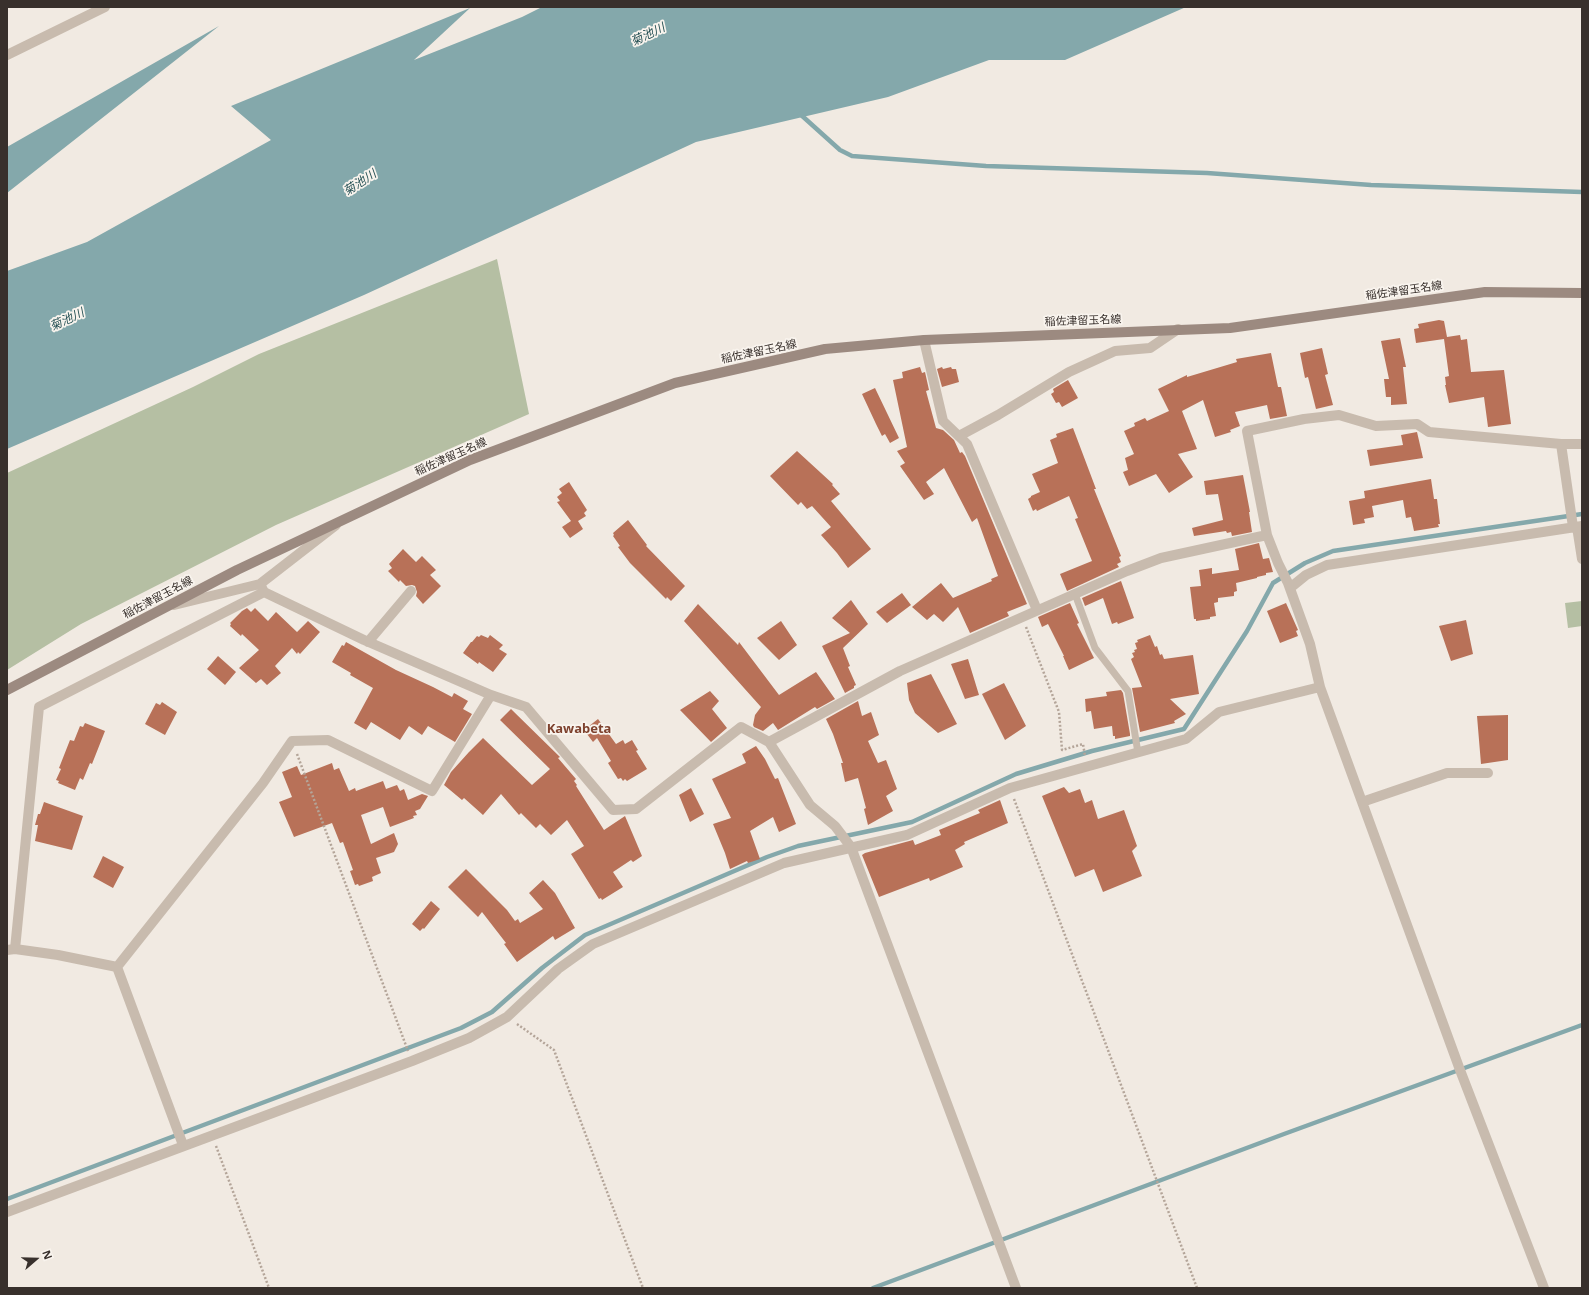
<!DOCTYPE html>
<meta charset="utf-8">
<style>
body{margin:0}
#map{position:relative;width:1589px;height:1295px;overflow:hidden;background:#f1eae2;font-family:"Noto Sans",sans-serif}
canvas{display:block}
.frame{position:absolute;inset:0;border:8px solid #38302c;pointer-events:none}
.north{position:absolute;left:16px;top:1239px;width:40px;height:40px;-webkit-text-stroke:3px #f9f4ee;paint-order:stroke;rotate:70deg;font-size:11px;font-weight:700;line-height:16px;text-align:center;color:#38302c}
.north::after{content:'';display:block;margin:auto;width:14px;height:18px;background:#38302c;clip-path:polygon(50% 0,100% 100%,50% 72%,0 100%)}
</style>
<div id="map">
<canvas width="1589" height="1295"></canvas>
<div class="frame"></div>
<div class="north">N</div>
</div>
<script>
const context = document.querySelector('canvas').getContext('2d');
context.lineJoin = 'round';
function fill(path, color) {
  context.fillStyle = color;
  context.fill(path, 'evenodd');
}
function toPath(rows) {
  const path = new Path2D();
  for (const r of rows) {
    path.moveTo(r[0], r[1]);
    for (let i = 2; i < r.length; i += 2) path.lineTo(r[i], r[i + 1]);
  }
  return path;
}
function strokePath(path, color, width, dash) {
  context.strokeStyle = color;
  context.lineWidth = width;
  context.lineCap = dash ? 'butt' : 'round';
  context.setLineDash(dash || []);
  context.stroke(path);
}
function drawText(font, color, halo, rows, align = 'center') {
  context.font = font + ' "Noto Sans","Noto Sans JP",sans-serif';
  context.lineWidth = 3.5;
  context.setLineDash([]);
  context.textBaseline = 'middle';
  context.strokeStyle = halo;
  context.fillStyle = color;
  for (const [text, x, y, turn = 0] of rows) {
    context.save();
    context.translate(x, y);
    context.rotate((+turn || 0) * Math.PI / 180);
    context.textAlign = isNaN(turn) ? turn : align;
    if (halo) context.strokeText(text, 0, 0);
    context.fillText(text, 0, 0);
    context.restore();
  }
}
fill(toPath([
 [497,259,529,414,276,525,81,624,7,670,7,473,193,387,259,354],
 [1582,601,1582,626,1568,628,1565,603]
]), '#b5bfa3');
fill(toPath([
 [542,7,1186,7,1065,60,989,60,888,97,696,142,364,295,7,449,7,271,87,242,271,140,231,106,470,8,414,60,522,17],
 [219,26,7,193,7,147]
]), '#84a8ab');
strokePath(toPath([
 [800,114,840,150,852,156,986,166,1207,173,1371,185,1582,192],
 [7,1199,461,1028,492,1012,542,968,585,935,767,857,798,846,912,822,1016,774,1092,751,1184,729,1247,631,1273,583,1305,563,1333,551,1582,514],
 [873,1288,1284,1134,1582,1025]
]), '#84a8ab', 4.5);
fill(toPath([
 [1439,320,1444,321,1447,337,1460,335,1461,340,1467,339,1471,372,1504,370,1511,424,1488,427,1484,397,1449,403,1445,385,1446,385,1445,377,1449,376,1444,339,1416,343,1414,329,1419,328,1418,324],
 [1400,338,1406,367,1403,367,1407,404,1391,405,1391,397,1386,397,1384,379,1389,379,1381,341],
 [1322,348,1328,374,1325,375,1333,405,1316,409,1308,377,1305,378,1300,353],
 [1271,353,1278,387,1281,387,1287,416,1270,419,1267,405,1235,412,1240,426,1230,430,1231,432,1215,437,1203,400,1182,411,1197,449,1178,454,1193,477,1169,493,1156,474,1129,486,1123,472,1128,470,1125,458,1134,454,1124,431,1135,426,1134,423,1145,418,1147,421,1169,411,1158,389,1187,375,1187,377,1237,362,1236,359],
 [920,367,922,373,925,372,929,390,926,391,936,428,943,430,954,440,960,453,962,452,965,456,1027,604,1007,612,1009,616,970,633,958,607,943,622,934,614,927,620,912,607,941,583,953,598,992,581,991,579,998,576,977,518,972,522,944,468,926,482,934,494,924,500,900,466,905,463,897,451,907,447,893,380,903,378,902,372],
 [942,367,943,369,951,367,952,369,956,369,959,382,942,387,937,369],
 [1068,380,1078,398,1062,407,1059,402,1056,403,1051,394,1054,392,1053,389],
 [875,388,899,438,890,443,885,434,882,436,876,424,862,394],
 [1073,428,1096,489,1094,489,1121,556,1119,557,1121,562,1117,564,1119,567,1067,591,1060,574,1092,561,1075,519,1078,518,1069,496,1037,511,1036,509,1033,511,1028,499,1031,497,1031,496,1040,492,1032,474,1058,463,1050,440,1057,437,1056,434],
 [1417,432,1423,458,1370,466,1367,450,1403,445,1401,435],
 [797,451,833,484,832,485,840,494,831,501,871,549,848,568,837,553,821,535,831,527,812,506,807,509,801,502,798,505,770,476],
 [1243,475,1250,512,1249,512,1252,532,1232,536,1231,532,1227,533,1226,531,1194,536,1192,528,1223,520,1218,494,1206,495,1204,481],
 [1431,479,1434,499,1437,499,1440,524,1438,524,1439,527,1414,531,1411,517,1406,518,1403,500,1372,506,1374,517,1364,519,1365,523,1353,525,1349,501,1365,498,1364,491],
 [569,482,587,510,584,513,586,516,578,521,583,529,570,538,562,527,571,521,557,502,560,501,557,497,562,493,559,489],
 [628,520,647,545,646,546,685,586,671,601,667,597,666,599,630,563,618,547,620,546,613,536,614,535,613,533],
 [1259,543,1263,559,1269,558,1273,572,1266,573,1266,575,1257,577,1257,578,1236,583,1237,591,1234,592,1234,596,1218,598,1218,602,1214,603,1216,616,1210,617,1210,619,1196,621,1196,619,1194,619,1190,587,1201,586,1199,570,1212,568,1212,574,1239,570,1235,549],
 [403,549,416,562,422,556,436,570,430,575,441,586,423,604,416,596,417,592,415,586,412,585,406,586,400,580,399,582,388,571,392,568,389,564],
 [1121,581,1134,618,1118,624,1117,622,1112,624,1103,598,1085,606,1082,598],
 [902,593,911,605,887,623,876,612],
 [851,600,868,624,843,648,850,666,848,667,856,685,854,686,854,688,845,693,822,646,850,633,832,618],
 [1070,603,1079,623,1077,624,1094,658,1069,670,1063,656,1064,656,1048,624,1042,627,1038,617],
 [1286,603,1298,630,1296,631,1298,636,1280,643,1267,611],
 [698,604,738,645,739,642,779,695,816,672,835,699,817,709,815,707,778,730,773,723,763,731,754,727,753,725,755,715,761,707,684,621],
 [247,608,251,612,255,608,268,621,276,612,297,632,308,621,320,632,300,654,298,652,297,654,292,648,275,666,281,673,267,685,261,679,256,683,239,668,259,650,242,634,241,636,230,626,231,624,230,623,242,611],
 [1466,620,1473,654,1451,661,1439,626],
 [781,621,797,645,779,660,757,638],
 [481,635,488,638,490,635,503,645,499,649,507,654,493,672,479,662,478,664,463,653,471,642,472,642,477,636,479,637],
 [1150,635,1155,647,1157,646,1160,655,1162,654,1164,659,1193,655,1199,694,1170,699,1186,714,1174,721,1175,723,1140,732,1132,688,1142,687,1131,659,1134,657,1132,653,1135,652,1134,650,1137,649,1135,643,1138,642,1137,640],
 [346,642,396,670,433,687,452,697,454,693,468,701,463,709,472,714,455,742,428,726,422,735,409,726,400,740,371,722,366,730,354,723,373,688,350,675,351,673,332,662,342,645,344,646],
 [218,656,236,672,225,685,207,669],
 [968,659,979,695,965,699,951,664],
 [931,674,957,724,938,733,915,713,909,700,907,683],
 [1004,683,1026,726,1005,740,982,694],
 [1121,690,1123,693,1130,734,1130,736,1115,739,1115,736,1113,736,1112,726,1094,729,1091,711,1086,712,1085,699,1107,696,1106,692],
 [710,691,719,701,712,709,727,728,711,742,680,710],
 [858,701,862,716,871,712,879,735,868,741,878,763,886,760,897,789,886,796,893,811,868,825,864,809,866,808,858,778,845,782,841,763,843,763,833,734,826,719],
 [162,702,177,712,165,735,145,724,156,703,160,705],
 [511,709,560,757,558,758,576,779,574,781,577,785,576,786,604,830,625,816,642,856,633,862,631,860,613,872,623,887,602,900,601,898,599,899,571,854,584,846,567,820,551,835,540,824,536,828,521,813,519,815,501,794,483,815,464,798,462,800,444,785,451,772,469,752,483,738,532,785,550,769,500,720],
 [1508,715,1508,760,1481,764,1477,716],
 [598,719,616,744,623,740,625,744,632,740,638,750,636,751,647,769,627,781,625,779,623,781,621,778,618,779,608,763,611,761,597,738,593,742,584,730],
 [85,723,105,731,92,764,90,763,83,780,80,778,75,790,58,783,59,781,56,780,61,769,59,768,70,740,74,741,80,726,83,727],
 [756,746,765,759,775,779,778,778,796,824,779,832,773,817,750,831,760,859,748,863,747,861,730,869,725,853,713,824,731,818,712,779,746,763,742,754],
 [332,763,334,770,339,768,349,791,355,788,356,791,383,781,386,789,397,785,400,791,404,789,408,800,422,794,428,796,420,809,415,811,417,815,413,816,414,818,390,827,383,807,361,815,371,844,394,833,398,844,394,852,376,858,381,873,372,877,373,881,359,886,358,884,355,885,350,871,353,870,343,842,340,843,332,823,294,837,279,802,292,797,282,772,297,766,301,775],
 [1064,787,1069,793,1080,789,1085,803,1092,800,1098,819,1124,810,1137,846,1132,851,1142,876,1103,892,1094,869,1075,877,1042,796],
 [691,788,704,814,690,822,679,795],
 [1000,800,1008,823,964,842,965,844,955,850,963,867,930,881,929,878,879,897,862,855,865,853,913,840,915,845,941,835,939,830,980,813,978,810],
 [44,802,83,816,72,850,35,841,38,825,35,825,38,814,40,814],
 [103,856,124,867,113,888,93,877],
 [466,869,507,910,515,921,518,919,520,923,543,909,529,893,543,880,555,893,575,928,555,940,553,936,517,962,504,944,506,943,482,912,478,917,448,887],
 [431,901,440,909,424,929,423,928,420,931,412,924]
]), '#b87158');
strokePath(toPath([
 [1026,627,1059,712,1062,750,1083,744,1085,756],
 [297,754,408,1051],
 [1014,799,1197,1288],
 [517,1024,554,1050,643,1288],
 [216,1146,269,1288]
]), '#b4a599', 2.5, [2, 2]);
strokePath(toPath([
 [1075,594,1095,648,1128,691,1138,753]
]), '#c8bbae', 7);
strokePath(toPath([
 [7,55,105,7],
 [924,340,943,421,967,444,1037,610],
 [959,436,998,415,1069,372,1115,351,1150,348,1178,329],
 [1561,444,1573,527],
 [1577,527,1582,559],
 [260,584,336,525],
 [1290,588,1306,575,1327,565,1582,526],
 [174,605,260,584,264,592,364,640,491,695,526,707,613,810,636,809,741,727,769,742,810,805,835,826,851,847,1016,1288],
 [368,642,411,591],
 [769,742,900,671,1127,571,1161,558,1267,535],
 [1362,802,1447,773,1488,773],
 [15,949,39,707,264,592],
 [7,950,15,949,58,955,117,967],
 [117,967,263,783,292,741,328,740,432,791,491,695],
 [117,967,183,1145],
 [7,1212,412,1061,469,1038,507,1017,558,969,593,944,784,863,907,835,1010,788,1186,739,1219,712,1320,687],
 [1544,1288,1460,1070,1320,687,1310,644,1288,583,1278,563,1267,535,1247,431,1304,419,1339,415,1376,426,1417,424,1429,432,1561,444,1582,444]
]), '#c8bbae', 10);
strokePath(toPath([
 [7,690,237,570,470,460,675,383,825,349,924,340,1230,328,1485,292,1582,293]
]), '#9c8a80', 10);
drawText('11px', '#38302c', '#f9f4ee', [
 ["稲佐津留玉名線",1404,291,-8],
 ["稲佐津留玉名線",1083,321,-2],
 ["稲佐津留玉名線",759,352,-12],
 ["稲佐津留玉名線",451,457,-24],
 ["稲佐津留玉名線",158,598,-28]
]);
drawText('italic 12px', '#265155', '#f9f4ee', [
 ["菊池川",648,35,-26],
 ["菊池川",360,183,-33],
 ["菊池川",67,320,-25]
]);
drawText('bold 13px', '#7e422e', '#f9f4ee', [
 ["Kawabeta",579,729]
]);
</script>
